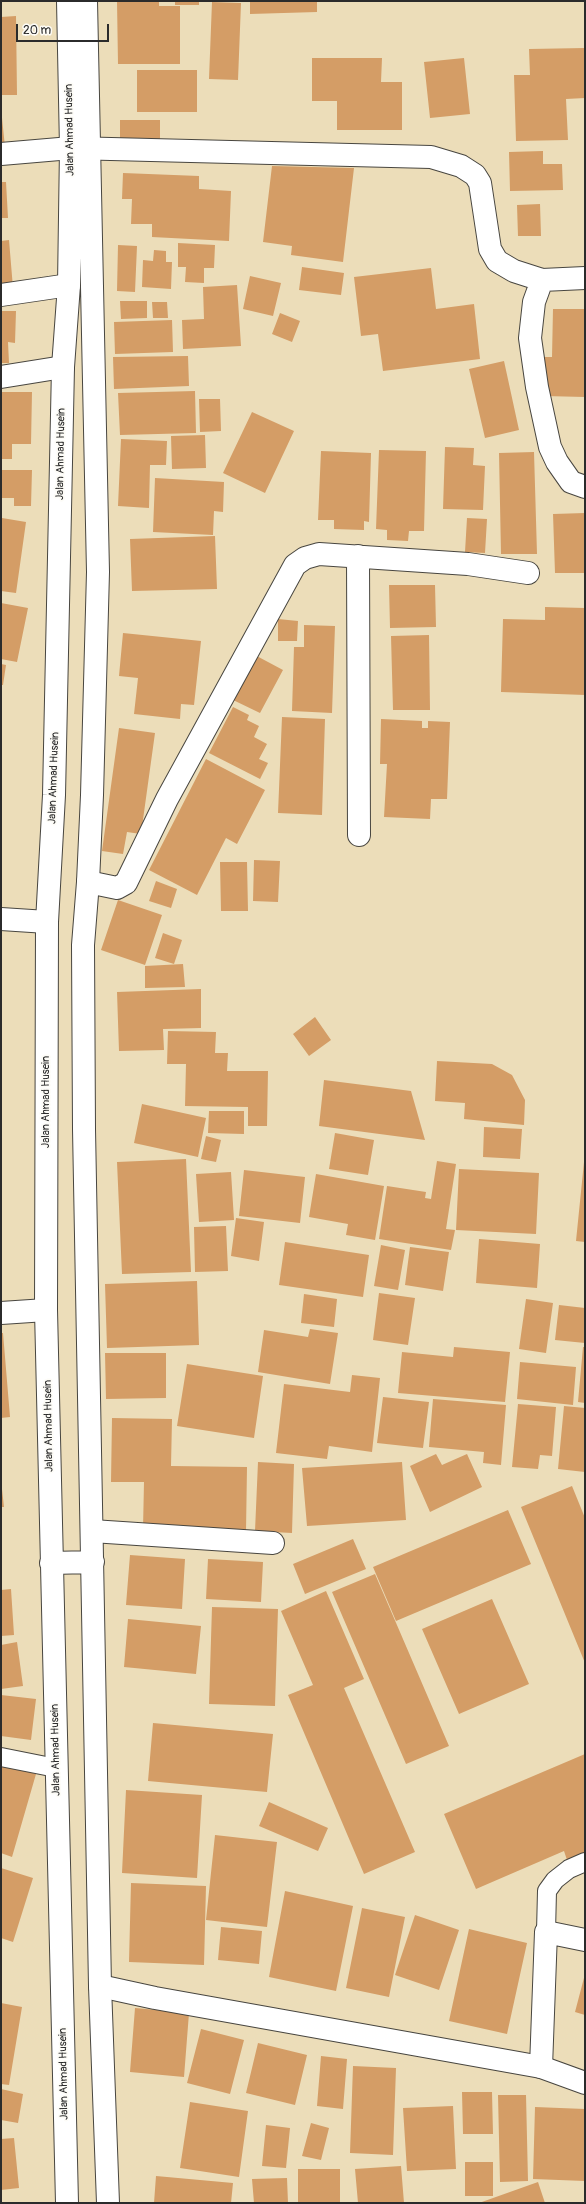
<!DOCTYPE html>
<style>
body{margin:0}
#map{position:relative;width:586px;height:2204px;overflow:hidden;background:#ecddb9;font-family:Pangolin,sans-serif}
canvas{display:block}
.frame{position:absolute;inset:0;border:2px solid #2b2b2b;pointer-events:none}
.scale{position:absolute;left:16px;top:24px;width:93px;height:18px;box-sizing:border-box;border:2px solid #2b2b2b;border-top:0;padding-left:5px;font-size:12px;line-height:14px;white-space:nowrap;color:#2b2b2b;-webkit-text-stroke:3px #fdfcf7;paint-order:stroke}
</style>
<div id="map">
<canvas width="586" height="2204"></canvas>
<div class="frame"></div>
<div class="scale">20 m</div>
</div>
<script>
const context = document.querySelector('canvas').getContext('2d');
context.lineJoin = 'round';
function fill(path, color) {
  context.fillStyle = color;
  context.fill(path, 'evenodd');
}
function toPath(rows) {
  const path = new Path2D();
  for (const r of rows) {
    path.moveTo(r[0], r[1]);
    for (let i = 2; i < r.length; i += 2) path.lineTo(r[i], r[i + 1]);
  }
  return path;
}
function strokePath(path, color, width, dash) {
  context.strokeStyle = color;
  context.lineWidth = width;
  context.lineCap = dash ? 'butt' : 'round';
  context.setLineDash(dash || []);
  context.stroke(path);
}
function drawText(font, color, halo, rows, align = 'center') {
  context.font = font + ' Pangolin,sans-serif';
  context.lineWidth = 3.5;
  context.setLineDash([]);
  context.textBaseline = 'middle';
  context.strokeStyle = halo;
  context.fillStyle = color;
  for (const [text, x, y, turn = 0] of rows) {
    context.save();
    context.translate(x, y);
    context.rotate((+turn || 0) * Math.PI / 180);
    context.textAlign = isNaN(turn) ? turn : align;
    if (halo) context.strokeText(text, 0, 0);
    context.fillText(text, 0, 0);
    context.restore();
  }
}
fill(toPath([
 [117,1,159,1,159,6,180,6,180,64,118,64],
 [175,1,199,1,199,5,175,5],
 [250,1,317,1,317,12,250,14],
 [212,2,241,3,238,80,209,79],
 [16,16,17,95,1,95,1,17],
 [585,48,585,98,566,99,568,140,516,141,514,75,530,75,529,49],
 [312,58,382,58,381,82,402,82,402,130,337,130,337,101,312,101],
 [464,58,470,114,430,118,424,62],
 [137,70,197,70,197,112,137,112],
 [1,108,5,147,1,148],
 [120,120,160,120,160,142,120,142],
 [543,151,543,164,562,164,563,190,510,191,509,152],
 [272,166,354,168,343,262,291,255,292,246,263,242],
 [123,173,199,176,199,189,231,191,229,241,152,237,152,224,131,224,132,199,122,199],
 [1,182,6,182,8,218,1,218],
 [540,204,541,236,518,236,517,205],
 [9,240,13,288,1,289,1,241],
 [178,243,215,245,214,268,204,268,204,283,185,282,186,267,178,267],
 [118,245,137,246,135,292,117,291],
 [154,250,166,251,166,262,172,262,171,289,142,287,143,260,153,261],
 [302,267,344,273,341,295,299,290],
 [431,268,436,309,474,304,480,359,383,371,378,334,361,336,354,277],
 [250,276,281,283,273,316,243,309],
 [237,285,241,346,183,349,182,320,204,319,203,287],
 [120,301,147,301,147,318,121,319],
 [152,302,167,302,168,318,153,318],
 [553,309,585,309,585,397,544,396,544,357,552,357],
 [1,311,16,311,15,343,8,342,9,363,1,363],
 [280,313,300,321,292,342,272,334],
 [172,320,173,352,115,354,114,322],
 [188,356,189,386,114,389,113,357],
 [504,361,519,430,485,438,469,369],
 [195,391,196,433,120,435,118,393],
 [1,392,32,392,31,444,12,444,12,459,1,459],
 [199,399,220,399,221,431,200,432],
 [252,412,294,431,265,493,223,473],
 [205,435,206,468,172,469,171,436],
 [121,439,167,441,166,465,150,465,149,508,118,506],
 [445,447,474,448,473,465,485,466,483,510,443,509],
 [379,450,426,451,424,531,409,531,408,541,387,540,387,530,376,529],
 [321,451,371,453,369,522,364,521,364,530,334,529,334,520,318,520],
 [534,452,537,554,501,554,499,453],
 [1,470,32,470,31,506,14,506,14,498,1,498],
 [155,478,224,482,223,512,214,511,213,535,153,532],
 [585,513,585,573,555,573,553,514],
 [2,518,26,522,16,593,1,591],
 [467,518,487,519,485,553,465,552],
 [215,536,217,589,132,591,130,539],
 [389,585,435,585,436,627,390,628],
 [1,603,28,608,17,662,1,659],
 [545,607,585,608,585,695,501,692,503,619,545,620],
 [278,619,298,621,297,641,278,641],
 [304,625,335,626,332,713,292,711,294,647,304,647],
 [123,633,201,641,194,705,181,704,180,719,134,714,138,678,119,676],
 [429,635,430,710,393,710,391,636],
 [253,654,283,670,260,713,231,699],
 [1,664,6,665,3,685,1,685],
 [233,707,249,715,247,720,259,726,254,737,267,744,259,759,268,763,260,779,209,753],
 [282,717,325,719,322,815,278,813],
 [381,719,422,721,422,728,428,728,428,721,450,722,447,799,431,799,430,819,384,817,387,764,380,764],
 [119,728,155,733,141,834,127,832,123,854,102,851],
 [206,759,265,790,237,844,226,838,197,895,149,870],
 [254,860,280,861,278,902,253,901],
 [220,862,247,862,248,911,221,911],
 [156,881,177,889,171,908,149,901],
 [118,900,162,915,145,965,101,950],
 [163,933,182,940,174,964,155,958],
 [183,964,185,987,145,988,145,966],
 [201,989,201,1028,163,1029,164,1050,119,1051,117,992],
 [315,1017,331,1040,309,1056,293,1034],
 [168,1031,216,1032,215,1053,228,1053,227,1071,268,1071,267,1126,248,1126,248,1107,185,1106,186,1064,167,1064],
 [437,1061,492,1064,512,1075,525,1100,524,1125,464,1119,465,1103,435,1101],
 [324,1080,411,1091,425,1140,319,1126],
 [142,1104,206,1118,198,1157,134,1143],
 [209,1111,244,1111,244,1134,208,1133],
 [484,1127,522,1129,520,1159,483,1157],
 [335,1133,374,1140,368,1175,329,1169],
 [206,1136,221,1140,216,1162,201,1159],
 [186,1159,191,1272,122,1274,117,1162],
 [437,1161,456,1164,446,1229,455,1230,451,1250,379,1239,387,1186,426,1192,425,1198,431,1199],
 [584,1162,585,1162,585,1242,576,1241],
 [459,1169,539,1173,536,1234,456,1230],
 [244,1170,305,1177,300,1223,239,1216],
 [231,1172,234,1220,199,1222,196,1174],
 [316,1174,384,1186,375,1240,346,1235,348,1224,309,1217],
 [236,1218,264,1222,259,1261,231,1256],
 [226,1226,228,1271,195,1272,194,1227],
 [479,1239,540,1244,537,1288,476,1283],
 [285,1242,369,1255,363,1297,279,1285],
 [381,1245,405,1250,398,1290,374,1286],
 [410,1247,449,1252,443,1291,405,1285],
 [197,1281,199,1345,107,1348,105,1284],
 [379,1293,415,1298,408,1345,373,1340],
 [304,1294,337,1299,334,1327,301,1323],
 [526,1299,553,1303,546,1353,519,1349],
 [559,1305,585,1308,585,1343,555,1340],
 [310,1329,338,1333,330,1384,258,1372,264,1330,308,1337],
 [1,1333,3,1333,10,1417,1,1418],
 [454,1347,510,1352,505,1402,398,1393,402,1352,453,1357],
 [583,1347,585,1347,585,1403,578,1402],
 [105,1353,166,1353,166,1398,106,1399],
 [520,1362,576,1367,573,1405,517,1399],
 [187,1364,263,1376,254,1438,177,1426],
 [352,1375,380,1378,372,1452,329,1446,327,1459,276,1453,284,1384,350,1392],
 [383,1397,429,1402,423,1448,377,1443],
 [433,1399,506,1405,501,1465,483,1463,484,1452,429,1447],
 [518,1404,556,1407,552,1456,540,1455,538,1469,512,1467],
 [564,1406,585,1408,585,1472,558,1469],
 [112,1418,172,1419,171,1466,247,1467,246,1531,143,1529,144,1482,111,1482],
 [436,1454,442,1465,467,1454,482,1487,430,1512,410,1466],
 [258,1462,294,1464,292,1533,255,1531],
 [402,1462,406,1520,307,1526,302,1468],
 [1,1480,4,1507,1,1507],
 [572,1486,585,1518,585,1663,521,1507],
 [508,1510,531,1564,396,1621,373,1567],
 [353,1539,366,1569,305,1594,293,1564],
 [130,1555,185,1559,182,1609,126,1605],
 [208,1559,263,1562,261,1602,206,1599],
 [375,1574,449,1746,406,1764,332,1592],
 [11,1589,14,1635,1,1636,1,1590],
 [326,1591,364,1679,344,1688,415,1852,364,1874,288,1695,313,1685,281,1611],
 [492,1599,529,1684,459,1714,422,1629],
 [212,1607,278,1609,275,1706,209,1704],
 [128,1619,201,1626,196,1674,124,1667],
 [17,1642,23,1686,1,1689,1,1645],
 [1,1695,36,1699,31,1740,1,1736],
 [153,1723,273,1734,267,1792,148,1781],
 [585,1754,585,1853,567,1860,564,1851,476,1889,444,1814],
 [1,1764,36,1774,12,1857,1,1853],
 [126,1790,202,1795,197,1878,122,1873],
 [269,1802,328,1828,318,1851,259,1826],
 [215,1835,277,1842,267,1927,206,1920],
 [1,1868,33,1878,13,1942,1,1938],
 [131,1883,206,1886,204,1965,129,1962],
 [285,1891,353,1906,336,1991,269,1977],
 [362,1908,405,1917,389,1997,346,1988],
 [415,1915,459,1930,439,1990,395,1975],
 [221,1927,262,1931,259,1964,218,1960],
 [469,1929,527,1943,507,2034,449,2021],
 [585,1974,585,2015,575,2012],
 [1,2003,22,2007,9,2085,1,2084],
 [135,2008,189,2013,184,2077,130,2072],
 [201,2029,244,2040,230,2094,187,2083],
 [258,2043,307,2055,295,2105,246,2093],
 [321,2056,347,2059,343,2109,317,2106],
 [353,2066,396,2068,393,2155,350,2153],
 [1,2089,23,2094,18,2123,1,2120],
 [462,2092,492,2092,493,2134,463,2134],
 [498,2095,526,2095,528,2181,500,2182],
 [190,2102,248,2111,239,2177,180,2168],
 [453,2106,456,2169,407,2171,403,2108],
 [535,2107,585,2109,585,2181,533,2179],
 [311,2123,329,2128,321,2160,302,2156],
 [266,2125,290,2128,286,2168,262,2166],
 [14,2138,19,2188,1,2190,1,2139],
 [465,2162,493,2162,493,2196,465,2196],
 [401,2166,404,2203,358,2203,355,2169],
 [298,2169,340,2169,340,2203,298,2203],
 [156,2176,233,2183,231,2203,154,2203],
 [287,2178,288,2203,254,2203,252,2179],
 [538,2182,545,2203,479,2203]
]), '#d49d66');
const service = toPath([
 [1,1757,56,1768],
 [546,1932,547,1891,555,1880,569,1869,585,1862]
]);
const minor = toPath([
 [1,154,71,148,431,157,461,166,475,175,480,183,490,249,497,261,514,271,542,280,585,278],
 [542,280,534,302,530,338,537,387,550,447,557,462,571,482,585,487],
 [1,295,69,285],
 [1,377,63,367],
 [358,556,359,835],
 [88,882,117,888,126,883,167,799,295,565,305,558,319,554,468,564,528,573],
 [1,919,47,922],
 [1,1313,46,1310],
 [92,1531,273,1543],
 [541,2067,546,1932,585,1940]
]);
const tertiary = toPath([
 [100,1986,155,1998,541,2067,585,2083]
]);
const secondary = toPath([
 [86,1,98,572,92,795,88,882,83,945,84,1129,100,1986,108,2203],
 [51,1563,93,1562],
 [67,2203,46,1310,47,922,54,795,63,367,69,285,71,148,68,1]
]);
strokePath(service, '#484640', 20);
strokePath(minor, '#484640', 24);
strokePath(tertiary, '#484640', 24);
strokePath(secondary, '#484640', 24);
strokePath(service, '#fff', 18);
strokePath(minor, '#fff', 22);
strokePath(tertiary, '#fff', 22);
strokePath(secondary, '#fff', 22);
drawText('11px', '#2b2b2b', '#fdfcf7', [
 ["Jalan Ahmad Husein",70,130,-91],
 ["Jalan Ahmad Husein",61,454,-89],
 ["Jalan Ahmad Husein",54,778,-88],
 ["Jalan Ahmad Husein",46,1102,-90],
 ["Jalan Ahmad Husein",49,1426,-91],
 ["Jalan Ahmad Husein",56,1750,-91],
 ["Jalan Ahmad Husein",64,2074,-91]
]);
</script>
